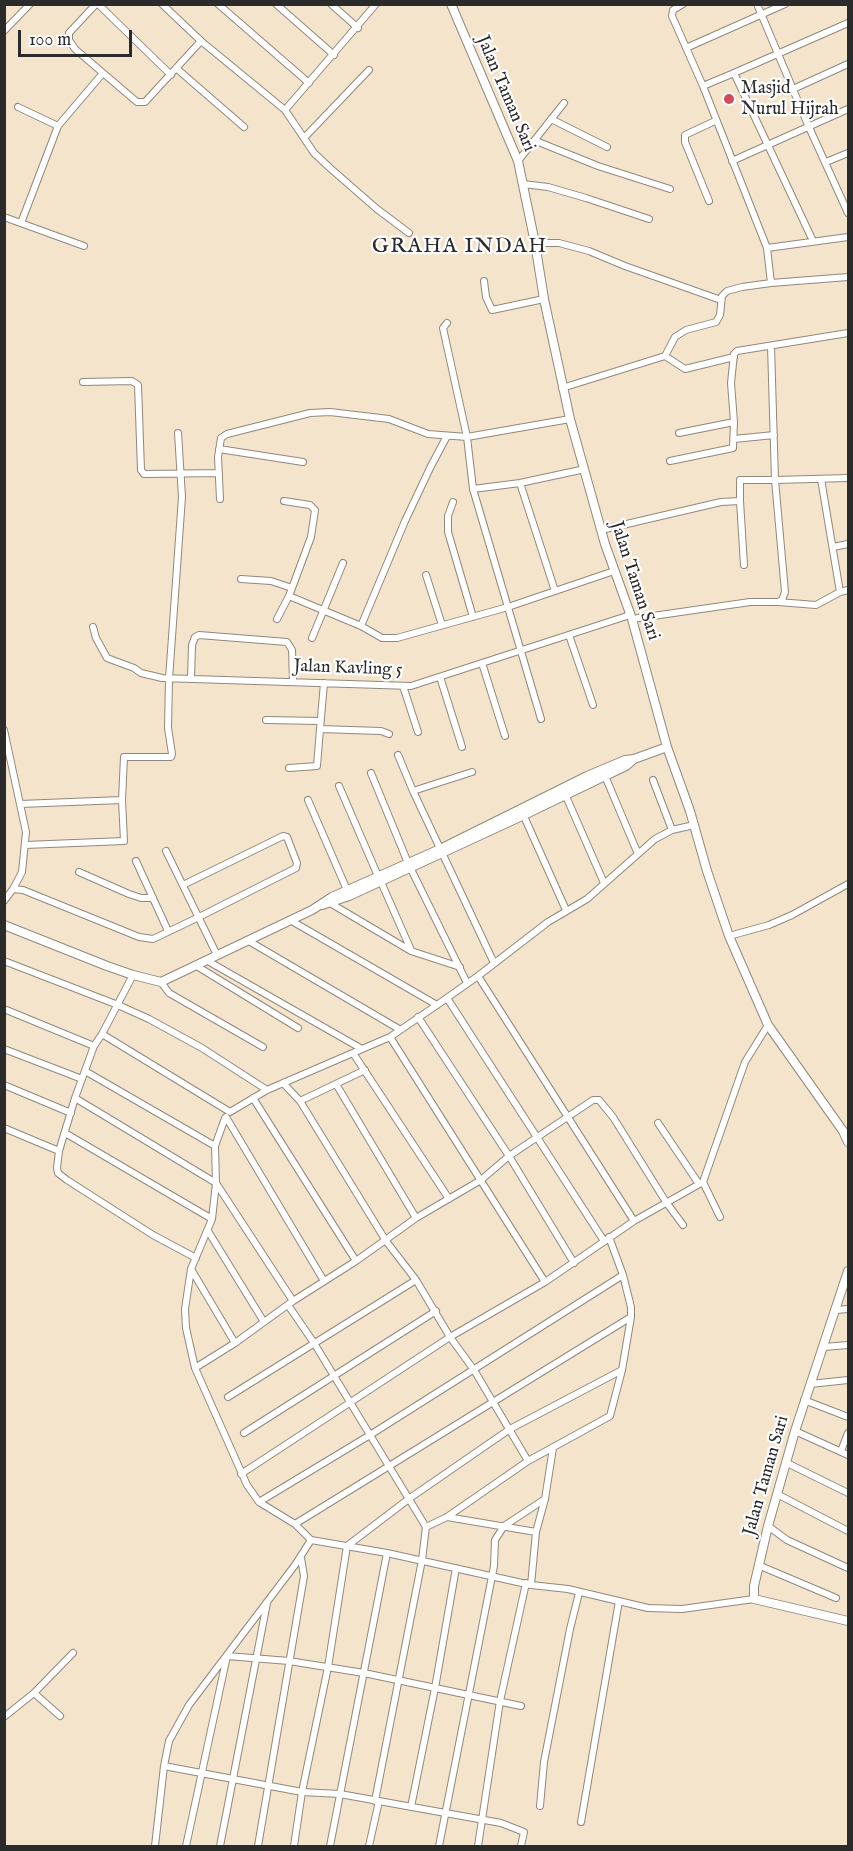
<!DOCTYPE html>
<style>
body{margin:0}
#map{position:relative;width:853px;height:1851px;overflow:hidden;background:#f5e4cc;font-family:"IM FELL English",serif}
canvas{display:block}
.frame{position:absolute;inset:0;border:6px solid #2b2b2b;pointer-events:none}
.scale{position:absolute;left:18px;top:30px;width:114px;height:27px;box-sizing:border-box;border:3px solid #2b2b2b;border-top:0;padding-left:8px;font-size:18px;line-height:21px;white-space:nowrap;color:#2b2b2b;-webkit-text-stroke:4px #fff;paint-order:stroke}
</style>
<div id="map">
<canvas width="853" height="1851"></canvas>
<div class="frame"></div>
<div class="scale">100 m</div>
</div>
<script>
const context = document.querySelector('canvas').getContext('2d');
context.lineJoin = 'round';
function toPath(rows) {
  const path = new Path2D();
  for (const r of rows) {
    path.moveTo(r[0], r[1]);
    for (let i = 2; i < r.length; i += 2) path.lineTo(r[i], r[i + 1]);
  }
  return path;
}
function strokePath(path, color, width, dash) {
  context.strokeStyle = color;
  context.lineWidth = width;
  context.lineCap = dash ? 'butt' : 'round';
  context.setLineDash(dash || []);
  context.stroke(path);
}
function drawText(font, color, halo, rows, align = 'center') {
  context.font = font + ' "IM FELL English",serif';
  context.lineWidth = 4.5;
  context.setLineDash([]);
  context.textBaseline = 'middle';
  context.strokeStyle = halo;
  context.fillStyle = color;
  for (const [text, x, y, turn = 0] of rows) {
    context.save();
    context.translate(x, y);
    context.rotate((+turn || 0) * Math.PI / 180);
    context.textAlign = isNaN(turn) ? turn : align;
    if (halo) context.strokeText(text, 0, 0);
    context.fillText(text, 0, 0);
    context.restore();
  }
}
const minor = toPath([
 [96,4,69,33,69,40,75,49,137,102,145,102,201,41],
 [98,4,171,75],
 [162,4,201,41,285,110,314,153,330,168,377,209,409,233],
 [218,4,309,83],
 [276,4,334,55],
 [331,4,358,28],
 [683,4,673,10,672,16,703,86,767,248,771,283],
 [757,4,808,125,848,213],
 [4,31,30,4],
 [686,48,785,4],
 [176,68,244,127],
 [703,86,734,73],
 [793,89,848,64],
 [18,107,58,126,103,73],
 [285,110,376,4],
 [551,119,607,147],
 [304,138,369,70],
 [536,141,598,166,670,189],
 [518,161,564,103],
 [732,161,848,109],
 [826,162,848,153],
 [523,184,548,187,586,198,649,219],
 [709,201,685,142,685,135,715,121],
 [4,217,84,246],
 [21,223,58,126],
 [813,241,734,73,848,23],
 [535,243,559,243,589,251,625,266,721,300],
 [767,248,848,237],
 [484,281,486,297,492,310,544,299],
 [447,323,443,328,467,437,473,489,541,719],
 [771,346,775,480,848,478],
 [665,356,685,369,734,357],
 [83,382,132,381,138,385,141,470,144,474,219,473],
 [562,388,665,356,675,337,686,330,716,322,720,315,722,296,727,291,742,287,771,283,848,277],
 [679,433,734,422],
 [447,436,431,466,405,521,361,626,382,638,397,638,508,607,614,571],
 [734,439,774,435],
 [219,449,303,462],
 [670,461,733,448,734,422,731,383,734,354,737,351,848,333],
 [821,479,840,592],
 [520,483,555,591],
 [473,489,520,483,585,469],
 [220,499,218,457,221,438,227,434,310,413,330,412,389,419,428,434,467,437,570,419],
 [284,501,310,505,315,510,311,537,292,588],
 [740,501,744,565],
 [453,502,448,516,448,532,473,617],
 [601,530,721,502,740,501,740,480,775,480,785,592,782,600,778,602,750,602,632,619],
 [833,547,848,544],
 [426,575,442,625],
 [241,579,271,581,292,588,289,596,361,626],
 [778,602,816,605,840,592,848,590],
 [277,619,289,596],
 [93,627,96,638,107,658,134,668,141,673,162,678,411,686,630,615],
 [569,635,593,705],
 [312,638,343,563],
 [482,663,505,736],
 [440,677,462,747],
 [191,679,192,645,195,637,199,635,287,642,292,650,293,681],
 [324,683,320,729,381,731,389,734],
 [403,686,418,732],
 [266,720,320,721],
 [4,730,26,832,22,872,13,889],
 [398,755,413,791,494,963],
 [289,768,317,766,320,729],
 [371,773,408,863,467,983],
 [605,776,638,854],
 [653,780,672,830],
 [339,786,378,876],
 [413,791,472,772],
 [565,794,604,883],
 [122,800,124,757,171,757,172,754,168,728,169,679,182,497,178,433],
 [308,800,347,890],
 [20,804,122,800,124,841,25,845],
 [522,812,566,910],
 [166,851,217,955],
 [136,861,168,931],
 [79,872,129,894,141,898,153,898],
 [381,882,411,950],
 [328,899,330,903,411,951,460,967],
 [4,901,13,889,23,890,139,937,153,939,199,917,296,868,297,863,287,837,283,836,183,885],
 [290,920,437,1005],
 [729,936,769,925,792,915,848,884],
 [247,940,399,1029],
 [206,960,362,1049,390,1037,437,1005,478,976,548,922,587,899,655,839,672,830,694,825],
 [4,961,118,1005,149,1019,202,1048,267,1090],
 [195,965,298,1028],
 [133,975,102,1034,230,1112,267,1090,362,1049],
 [478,976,634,1221],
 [161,982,169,993,263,1047],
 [447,998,604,1241],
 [4,1009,94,1046],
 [418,1017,509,1156,574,1263],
 [102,1034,94,1046,75,1098,59,1151,57,1168,58,1173,67,1180,153,1235,196,1258],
 [390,1037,545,1282],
 [4,1049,82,1079],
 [353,1053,449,1199],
 [85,1071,215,1146],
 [336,1084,416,1218],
 [4,1085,71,1113],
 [75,1098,216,1183,293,1301],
 [253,1098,356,1261],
 [300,1101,365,1070],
 [226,1117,324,1281],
 [225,1118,215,1146,216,1183,212,1219,191,1269,185,1309,186,1328,195,1368,247,1485,259,1502,295,1524,311,1540,387,1553,531,1585,568,1589,648,1608,682,1609,754,1599],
 [658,1123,699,1184],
 [4,1128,59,1151],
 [65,1133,212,1219],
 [703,1182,720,1217],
 [208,1231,264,1322],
 [191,1269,235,1343],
 [288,1305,314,1343,426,1527,422,1560,375,1801],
 [836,1310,848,1309],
 [824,1347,848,1345],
 [195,1368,235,1343,293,1301,356,1261,416,1218,481,1180,509,1156,593,1100,599,1100,613,1117,666,1202,683,1225],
 [810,1384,848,1380],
 [228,1397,416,1280],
 [804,1400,848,1417],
 [795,1431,848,1455],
 [244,1433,436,1311],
 [841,1451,848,1433],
 [528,1461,474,1370,450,1337,545,1282,634,1221,703,1182,745,1062,768,1025],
 [787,1463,848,1493],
 [241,1474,450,1337,416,1280,386,1241,300,1101,283,1083],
 [777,1494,848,1531],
 [259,1502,370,1435,623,1275],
 [447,1517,536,1532],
 [295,1524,631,1317,631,1307,623,1275,609,1237],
 [768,1526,787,1540,848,1568],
 [426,1527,447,1517,528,1461,610,1416,622,1370,631,1317],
 [311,1540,295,1565,189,1705,169,1741,164,1766,302,1792,340,1794,501,1823,524,1832,521,1846],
 [758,1565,836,1598],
 [531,1585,536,1532,545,1499,553,1448],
 [34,1693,60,1716],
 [4,1717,34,1693,73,1653],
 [540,1806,544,1762,570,1629,579,1593],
 [411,1807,435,1688,456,1568],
 [581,1822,619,1601],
 [155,1846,164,1766],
 [186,1846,227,1656,289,1661,364,1673,521,1706],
 [220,1846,267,1603],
 [258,1846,304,1576,301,1558],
 [294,1846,302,1792,328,1667,347,1546,410,1498,510,1429,622,1370],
 [330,1846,387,1553],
 [369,1846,379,1801],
 [439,1846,494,1566,495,1540,504,1526,545,1499],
 [478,1846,500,1701,526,1583]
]);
const tertiary = toPath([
 [451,4,518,161,535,243,544,299,570,419,605,544,632,619,667,747,690,811,707,871,729,936,768,1025,843,1131,848,1142],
 [322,905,349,896,524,815,626,766,634,759],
 [4,925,107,966,133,975,161,982,312,910,332,897,440,849,587,776,625,760,634,759,667,747],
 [848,1271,795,1431,768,1526,754,1586,754,1599,848,1621]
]);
strokePath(minor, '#90887c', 8);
strokePath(tertiary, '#90887c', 10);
strokePath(minor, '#fff', 6);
strokePath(tertiary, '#fff', 8);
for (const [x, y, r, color] of [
 [729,99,6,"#d1495b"]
]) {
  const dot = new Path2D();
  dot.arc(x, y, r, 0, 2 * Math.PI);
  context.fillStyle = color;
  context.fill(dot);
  strokePath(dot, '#fff', 2);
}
drawText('18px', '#2b2b2b', '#fff', [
 ["Masjid",741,89],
 ["Nurul Hijrah",741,110]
], 'left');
drawText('18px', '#2b2b2b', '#fff', [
 ["Jalan Taman Sari",505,94,67],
 ["Jalan Taman Sari",634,581,72],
 ["Jalan Kavling 5",348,669,2],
 ["Jalan Taman Sari",767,1476,-74]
]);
context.letterSpacing = '1.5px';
drawText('21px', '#2b2b2b', '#fff', [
 ["GRAHA INDAH",460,248]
]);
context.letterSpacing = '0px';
</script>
